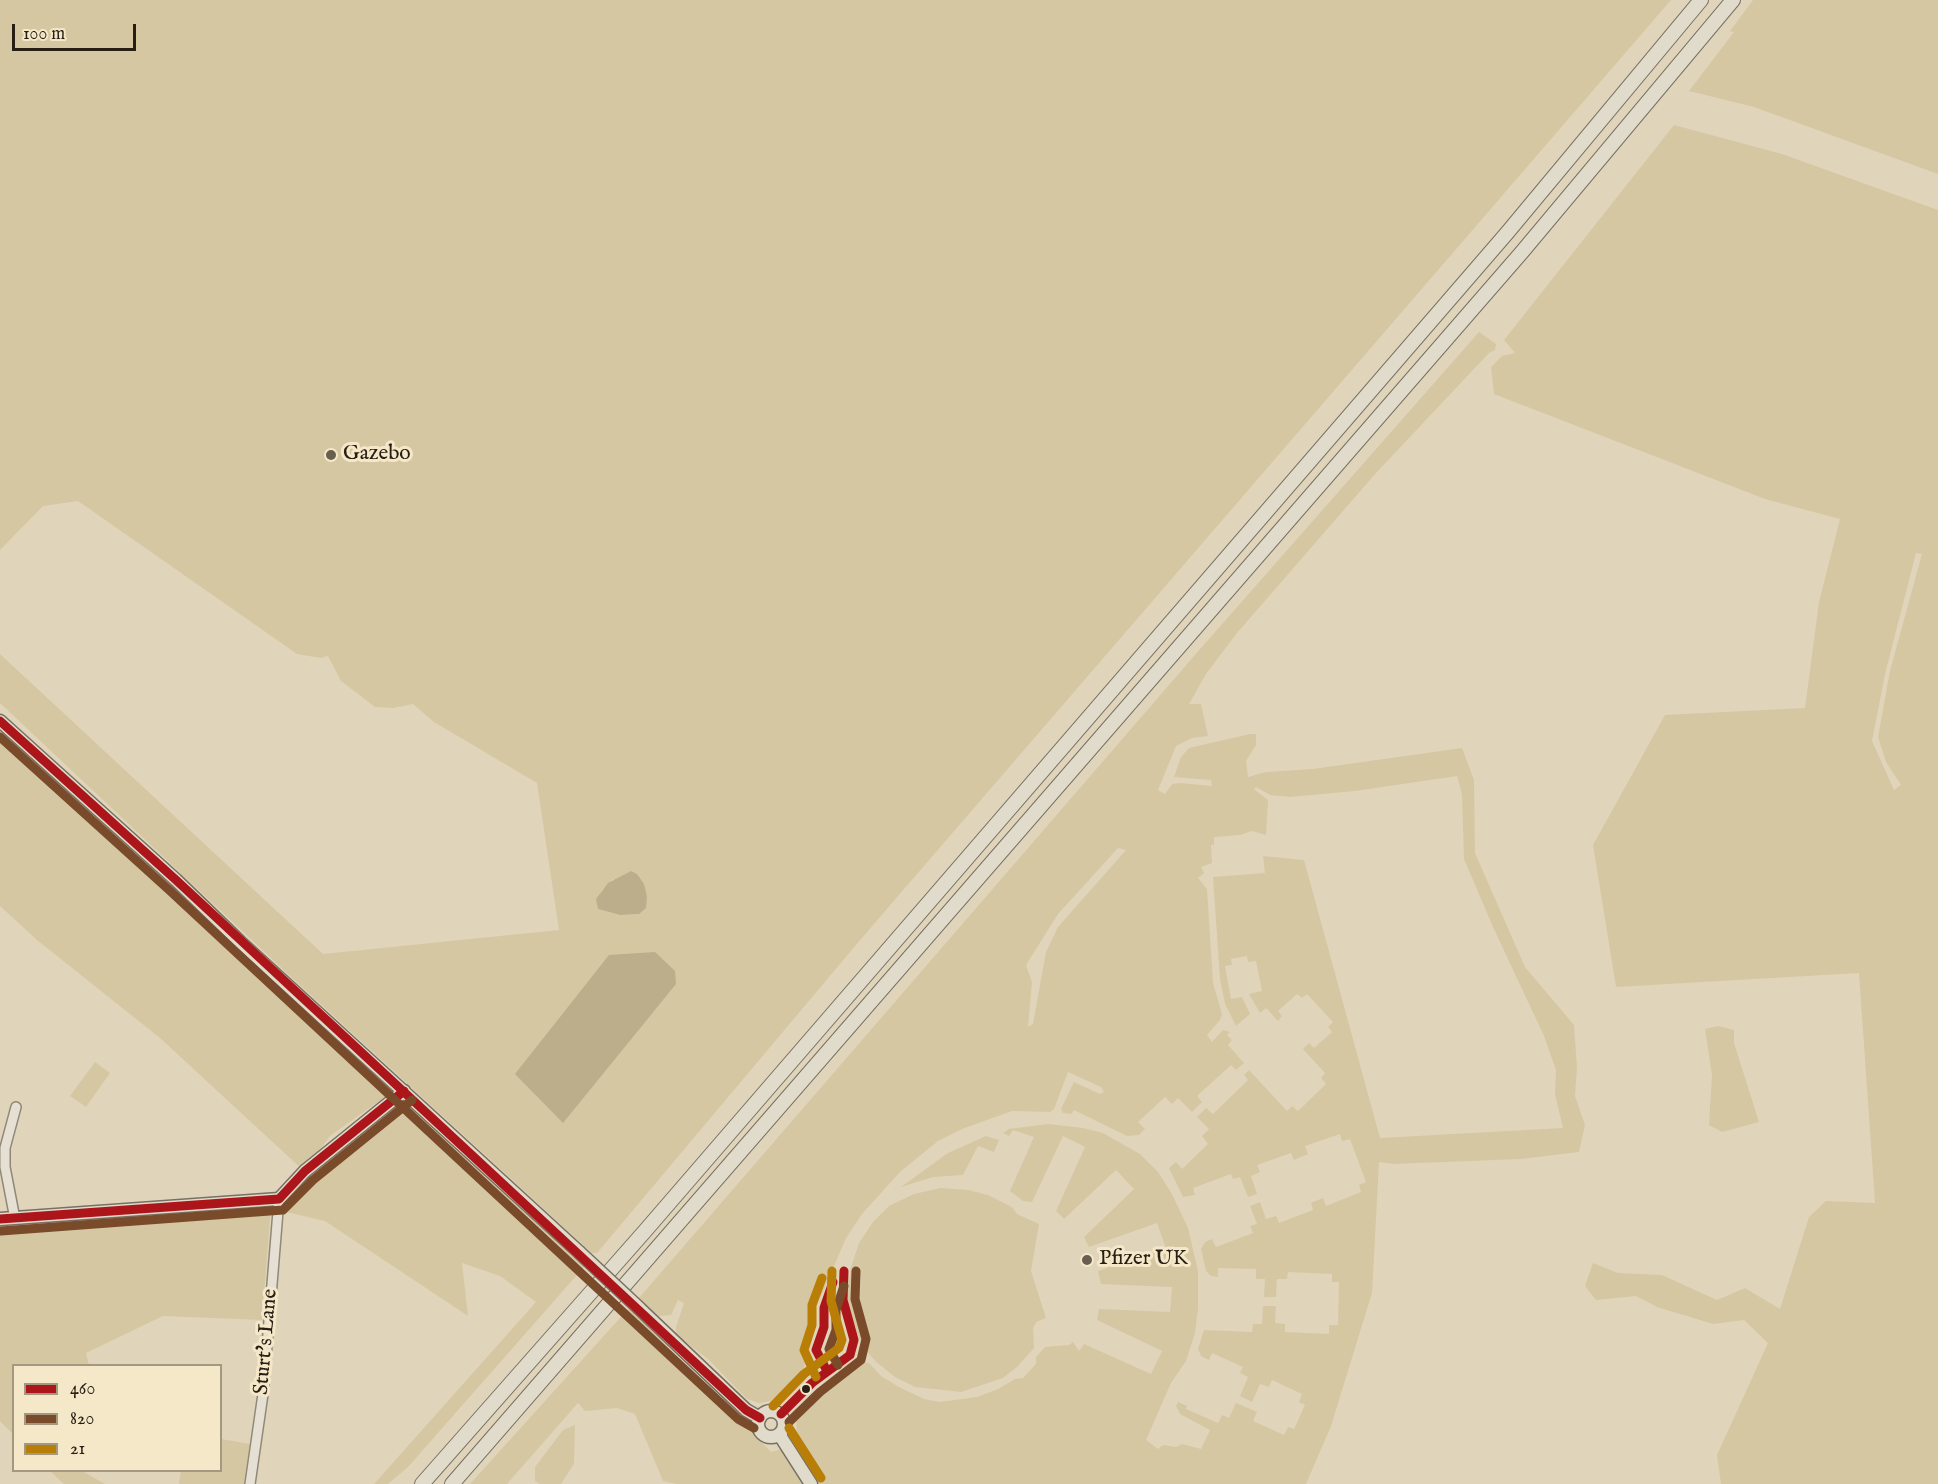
<!DOCTYPE html>
<style>
body{margin:0}
#map{position:relative;width:1938px;height:1484px;overflow:hidden;background:#e0d5ba;font-family:"IM FELL English",serif}
canvas{display:block}
.legend{position:absolute;left:12px;top:1364px;width:210px;height:108px;box-sizing:border-box;background:#f5e8c8;border:2px solid #a39880;margin:0;padding:8px 10px;list-style:none;font-size:18px;color:#271f15}
.legend li{display:flex;align-items:center;gap:12px;height:30px}
.legend b{width:30px;border:2px solid #a39880}
.scale{position:absolute;left:12px;top:24px;width:124px;height:27px;box-sizing:border-box;border:3px solid #271f15;border-top:0;padding-left:8px;font-size:18px;line-height:21px;white-space:nowrap;color:#271f15;-webkit-text-stroke:4px #f5e8c8;paint-order:stroke}
</style>
<div id="map">
<canvas width="1938" height="1484"></canvas>
<ul class="legend">
<li><b style="height:8px;background:#ac151a"></b>460</li>
<li><b style="height:8px;background:#7a4b2a"></b>820</li>
<li><b style="height:8px;background:#b97e06"></b>21</li>
</ul>
<div class="scale">100 m</div>
</div>
<script>
const context = document.querySelector('canvas').getContext('2d');
context.lineJoin = 'round';
function fill(path, color) {
  context.fillStyle = color;
  context.fill(path, 'evenodd');
}
function toPath(rows) {
  const path = new Path2D();
  for (const r of rows) {
    if (r.length === 3) {
      path.moveTo(r[0] + r[2], r[1]);
      path.arc(r[0], r[1], r[2], 0, 2 * Math.PI);
      continue;
    }
    path.moveTo(r[0], r[1]);
    for (let i = 2; i < r.length; i += 2) path.lineTo(r[i], r[i + 1]);
  }
  return path;
}
function strokePath(path, color, width, dash) {
  context.strokeStyle = color;
  context.lineWidth = width;
  context.lineCap = dash ? 'butt' : 'round';
  context.setLineDash(dash || []);
  context.stroke(path);
}
function drawText(font, color, halo, rows, align = 'center') {
  context.font = font + ' "IM FELL English",serif';
  context.lineWidth = 6;
  context.setLineDash([]);
  context.textBaseline = 'middle';
  context.strokeStyle = halo;
  context.fillStyle = color;
  for (const [text, x, y, turn = 0] of rows) {
    context.save();
    context.translate(x, y);
    context.rotate((+turn || 0) * Math.PI / 180);
    context.textAlign = isNaN(turn) ? turn : align;
    if (halo) context.strokeText(text, 0, 0);
    context.fillText(text, 0, 0);
    context.restore();
  }
}
fill(toPath([
 [0,0,1671,0,861,939,597,1253,592,1253,291,977,0,703,0,654,323,954,559,930,537,783,434,722,413,704,393,708,375,707,341,681,328,656,321,658,297,654,78,501,43,506,0,550],
 [613,879,639,914,620,915,598,909,601,891],
 [1753,0,1938,0,1938,174,1754,107,1689,91,1734,32,1730,31],
 [1674,125,1782,154,1938,210,1938,1484,1721,1484,1717,1455,1768,1343,1744,1320,1713,1324,1657,1307,1636,1296,1596,1300,1585,1286,1593,1263,1618,1273,1662,1275,1717,1300,1745,1288,1780,1309,1809,1217,1826,1201,1875,1203,1859,973,1616,987,1593,845,1665,715,1805,708,1819,602,1840,519,1765,499,1494,394,1491,367,1502,356,1515,353,1504,340],
 [1916,553,1922,554,1890,671,1878,737,1886,762,1901,785,1894,790,1872,741,1885,674],
 [1479,332,1496,344,1495,350,1489,353,1376,473,1237,633,1206,674,1189,704,1201,704,1208,736,1192,738,1176,746,1158,790,1165,794,1172,784,1180,783,1212,786,1211,780,1174,777,1181,757,1189,748,1250,734,1256,734,1256,745,1246,761,1248,777,1266,772,1313,769,1462,748,1474,780,1475,853,1525,967,1574,1025,1577,1068,1575,1096,1585,1125,1579,1152,1521,1159,1393,1164,1379,1162,1372,1293,1331,1426,1306,1484,676,1484,663,1481,635,1414,617,1408,585,1411,578,1403,507,1484,470,1484,629,1308,771,1452,797,1445,796,1413,846,1365,856,1361,869,1363,881,1376,899,1387,924,1399,940,1402,977,1397,998,1389,1015,1379,1023,1378,1036,1364,1036,1357,1045,1347,1069,1345,1073,1342,1079,1351,1084,1344,1151,1374,1162,1351,1097,1320,1099,1309,1170,1312,1172,1287,1101,1284,1098,1271,1166,1248,1157,1223,1089,1247,1084,1237,1134,1189,1116,1170,1064,1219,1056,1211,1085,1147,1063,1136,1032,1202,1023,1201,1010,1191,1034,1137,1013,1130,1009,1136,1003,1133,1009,1129,1048,1124,1083,1128,1103,1133,1140,1154,1158,1172,1172,1194,1188,1228,1198,1271,1198,1309,1195,1333,1186,1361,1171,1383,1146,1440,1158,1449,1163,1445,1176,1447,1182,1444,1201,1449,1210,1430,1180,1414,1176,1406,1178,1402,1187,1406,1186,1409,1218,1423,1222,1415,1229,1418,1236,1403,1257,1412,1253,1421,1284,1435,1288,1427,1294,1429,1305,1405,1299,1402,1302,1394,1272,1380,1269,1387,1260,1384,1252,1402,1240,1396,1248,1377,1240,1373,1243,1367,1212,1353,1209,1360,1201,1356,1198,1349,1204,1330,1252,1332,1253,1324,1262,1324,1263,1306,1276,1306,1275,1323,1285,1324,1285,1332,1329,1334,1329,1325,1338,1325,1339,1282,1332,1282,1332,1274,1288,1272,1287,1279,1277,1279,1276,1297,1264,1297,1265,1279,1256,1279,1256,1269,1218,1268,1218,1277,1211,1276,1206,1271,1201,1249,1205,1242,1212,1239,1216,1247,1253,1233,1250,1226,1257,1224,1250,1206,1260,1202,1266,1219,1276,1216,1279,1223,1313,1210,1311,1203,1323,1198,1326,1206,1361,1192,1359,1185,1366,1182,1350,1139,1342,1141,1340,1134,1305,1146,1308,1154,1294,1160,1291,1153,1257,1165,1260,1172,1251,1176,1257,1194,1248,1197,1240,1177,1233,1179,1231,1174,1193,1188,1195,1195,1183,1197,1169,1168,1176,1162,1182,1169,1208,1144,1202,1136,1209,1129,1197,1117,1206,1108,1213,1114,1248,1080,1244,1075,1249,1070,1287,1111,1292,1106,1298,1111,1326,1084,1321,1078,1325,1073,1303,1049,1309,1043,1314,1048,1332,1032,1328,1027,1333,1022,1307,994,1302,998,1297,994,1278,1011,1282,1016,1278,1021,1266,1008,1260,1013,1249,994,1262,991,1256,961,1248,962,1247,956,1231,959,1232,965,1225,966,1231,999,1242,997,1250,1014,1236,1026,1225,1004,1220,979,1213,877,1265,873,1263,856,1304,860,1380,1138,1563,1128,1555,1094,1556,1070,1544,1036,1493,927,1464,859,1462,794,1457,776,1355,791,1290,797,1270,795,1256,787,1254,789,1268,800,1266,835,1252,831,1240,835,1214,837,1214,845,1211,845,1212,863,1201,867,1204,873,1198,878,1207,889,1213,983,1222,1014,1220,1020,1207,1035,1212,1042,1223,1030,1230,1032,1227,1035,1232,1040,1228,1045,1244,1063,1236,1070,1231,1065,1197,1096,1202,1102,1192,1112,1178,1098,1172,1104,1165,1097,1138,1122,1145,1129,1139,1135,1127,1136,1074,1110,1071,1114,1063,1113,1061,1109,1074,1082,1100,1094,1104,1092,1101,1087,1068,1072,1054,1109,1050,1112,1012,1111,962,1129,938,1141,900,1172,862,1214,846,1238,814,1313,803,1373,771,1401,759,1403,747,1399,708,1359,684,1341,676,1333,676,1327,684,1303,678,1300,671,1315,659,1316,639,1298,1194,656],
 [1118,848,1126,850,1058,927,1046,952,1033,1024,1028,1027,1032,982,1026,965,1058,914],
 [0,724,388,1085,389,1094,330,1136,306,1168,397,1095,584,1267,408,1467,388,1484,374,1484,536,1302,500,1276,462,1263,468,1316,325,1221,282,1211,304,1171,160,1038,37,940,0,906],
 [1718,1026,1734,1030,1734,1043,1759,1122,1722,1132,1709,1125,1712,1075,1705,1029],
 [95,1062,110,1073,86,1107,70,1096],
 [986,1136,999,1140,994,1152,978,1146,963,1175,933,1177,901,1187,948,1153],
 [941,1188,968,1190,988,1195,1012,1207,1017,1214,1039,1224,1031,1271,1046,1318,1036,1322,1033,1328,1034,1348,1018,1366,1003,1378,961,1392,915,1387,895,1377,875,1361,862,1345,852,1322,847,1295,851,1267,859,1243,873,1222,889,1206,914,1194],
 [271,1206,262,1320,163,1316,86,1353,89,1365,14,1366,13,1434,0,1421,0,1229],
 [835,1289,844,1335,844,1341,841,1345,834,1337,830,1309],
 [575,1425,574,1464,561,1484,540,1484,535,1481,535,1467,563,1430],
 [221,1439,250,1444,244,1484,179,1484,181,1471,220,1470],
 [50,1471,82,1471,105,1484,64,1484]
]), '#d6c7a3');
fill(toPath([
 [631,871,637,874,644,884,647,897,646,908,639,914,620,915,598,909,596,899,608,883],
 [655,952,675,971,676,984,563,1123,515,1074,609,955]
]), '#bcad8b');
const minor = toPath([
 [15,1219,5,1167,5,1148,16,1107],
 [250,1484,263,1394,279,1199]
]);
const major = toPath([
 [0,721,176,880,240,942,579,1252],
 [0,1219,279,1199,305,1171,404,1091],
 [639,1308,746,1410,760,1418],
 [771,1424,13],
 [779,1434,811,1484]
]);
const highway = toPath([
 [422,1484,645,1231,1507,233,1701,0],
 [452,1484,1522,252,1733,0]
]);
strokePath(minor, '#908979', 12);
strokePath(major, '#777063', 15);
strokePath(highway, '#777063', 16);
strokePath(minor, '#e5e0d3', 9);
strokePath(major, '#e1dbcb', 12);
strokePath(highway, '#e1dbcb', 14);
const majorBridge = toPath([
 [579,1252,639,1308]
]);
strokePath(majorBridge, '#777063', 15, []);
strokePath(majorBridge, '#e1dbcb', 12);
strokePath(toPath([
 [0,721,176,880,746,1410,760,1418],
 [0,1219,279,1199,305,1171,404,1091],
 [827,1371,816,1350,824,1327,824,1308,833,1282],
 [781,1414,812,1383,850,1355,854,1340,843,1300,844,1271]
]), '#ac151a', 9);
strokePath(toPath([
 [0,737,168,889,738,1419,754,1428],
 [1,1231,283,1210,313,1180,412,1100],
 [838,1365,829,1349,836,1330,836,1310,844,1286],
 [789,1422,820,1392,861,1360,866,1339,855,1299,856,1271]
]), '#7a4b2a', 9);
strokePath(toPath([
 [816,1377,804,1350,812,1325,812,1305,822,1278],
 [773,1406,804,1374,839,1348,842,1340,831,1301,832,1271],
 [789,1428,821,1478]
]), '#b97e06', 9);
for (const [x, y, r, color] of [
 [331,455,6,"#685f4f"],
 [1087,1260,6,"#685f4f"],
 [806,1389,5,"#271f15"]
]) {
  const dot = new Path2D();
  dot.arc(x, y, r, 0, 2 * Math.PI);
  context.fillStyle = color;
  context.fill(dot);
  strokePath(dot, '#f5e8c8', 2);
}
drawText('21px', '#271f15', '#f5e8c8', [
 ["Gazebo",343,455],
 ["Pfizer UK",1099,1260]
], 'left');
drawText('21px', '#271f15', '#f5e8c8', [
 ["Sturt's Lane",267,1342,-85]
]);
</script>
